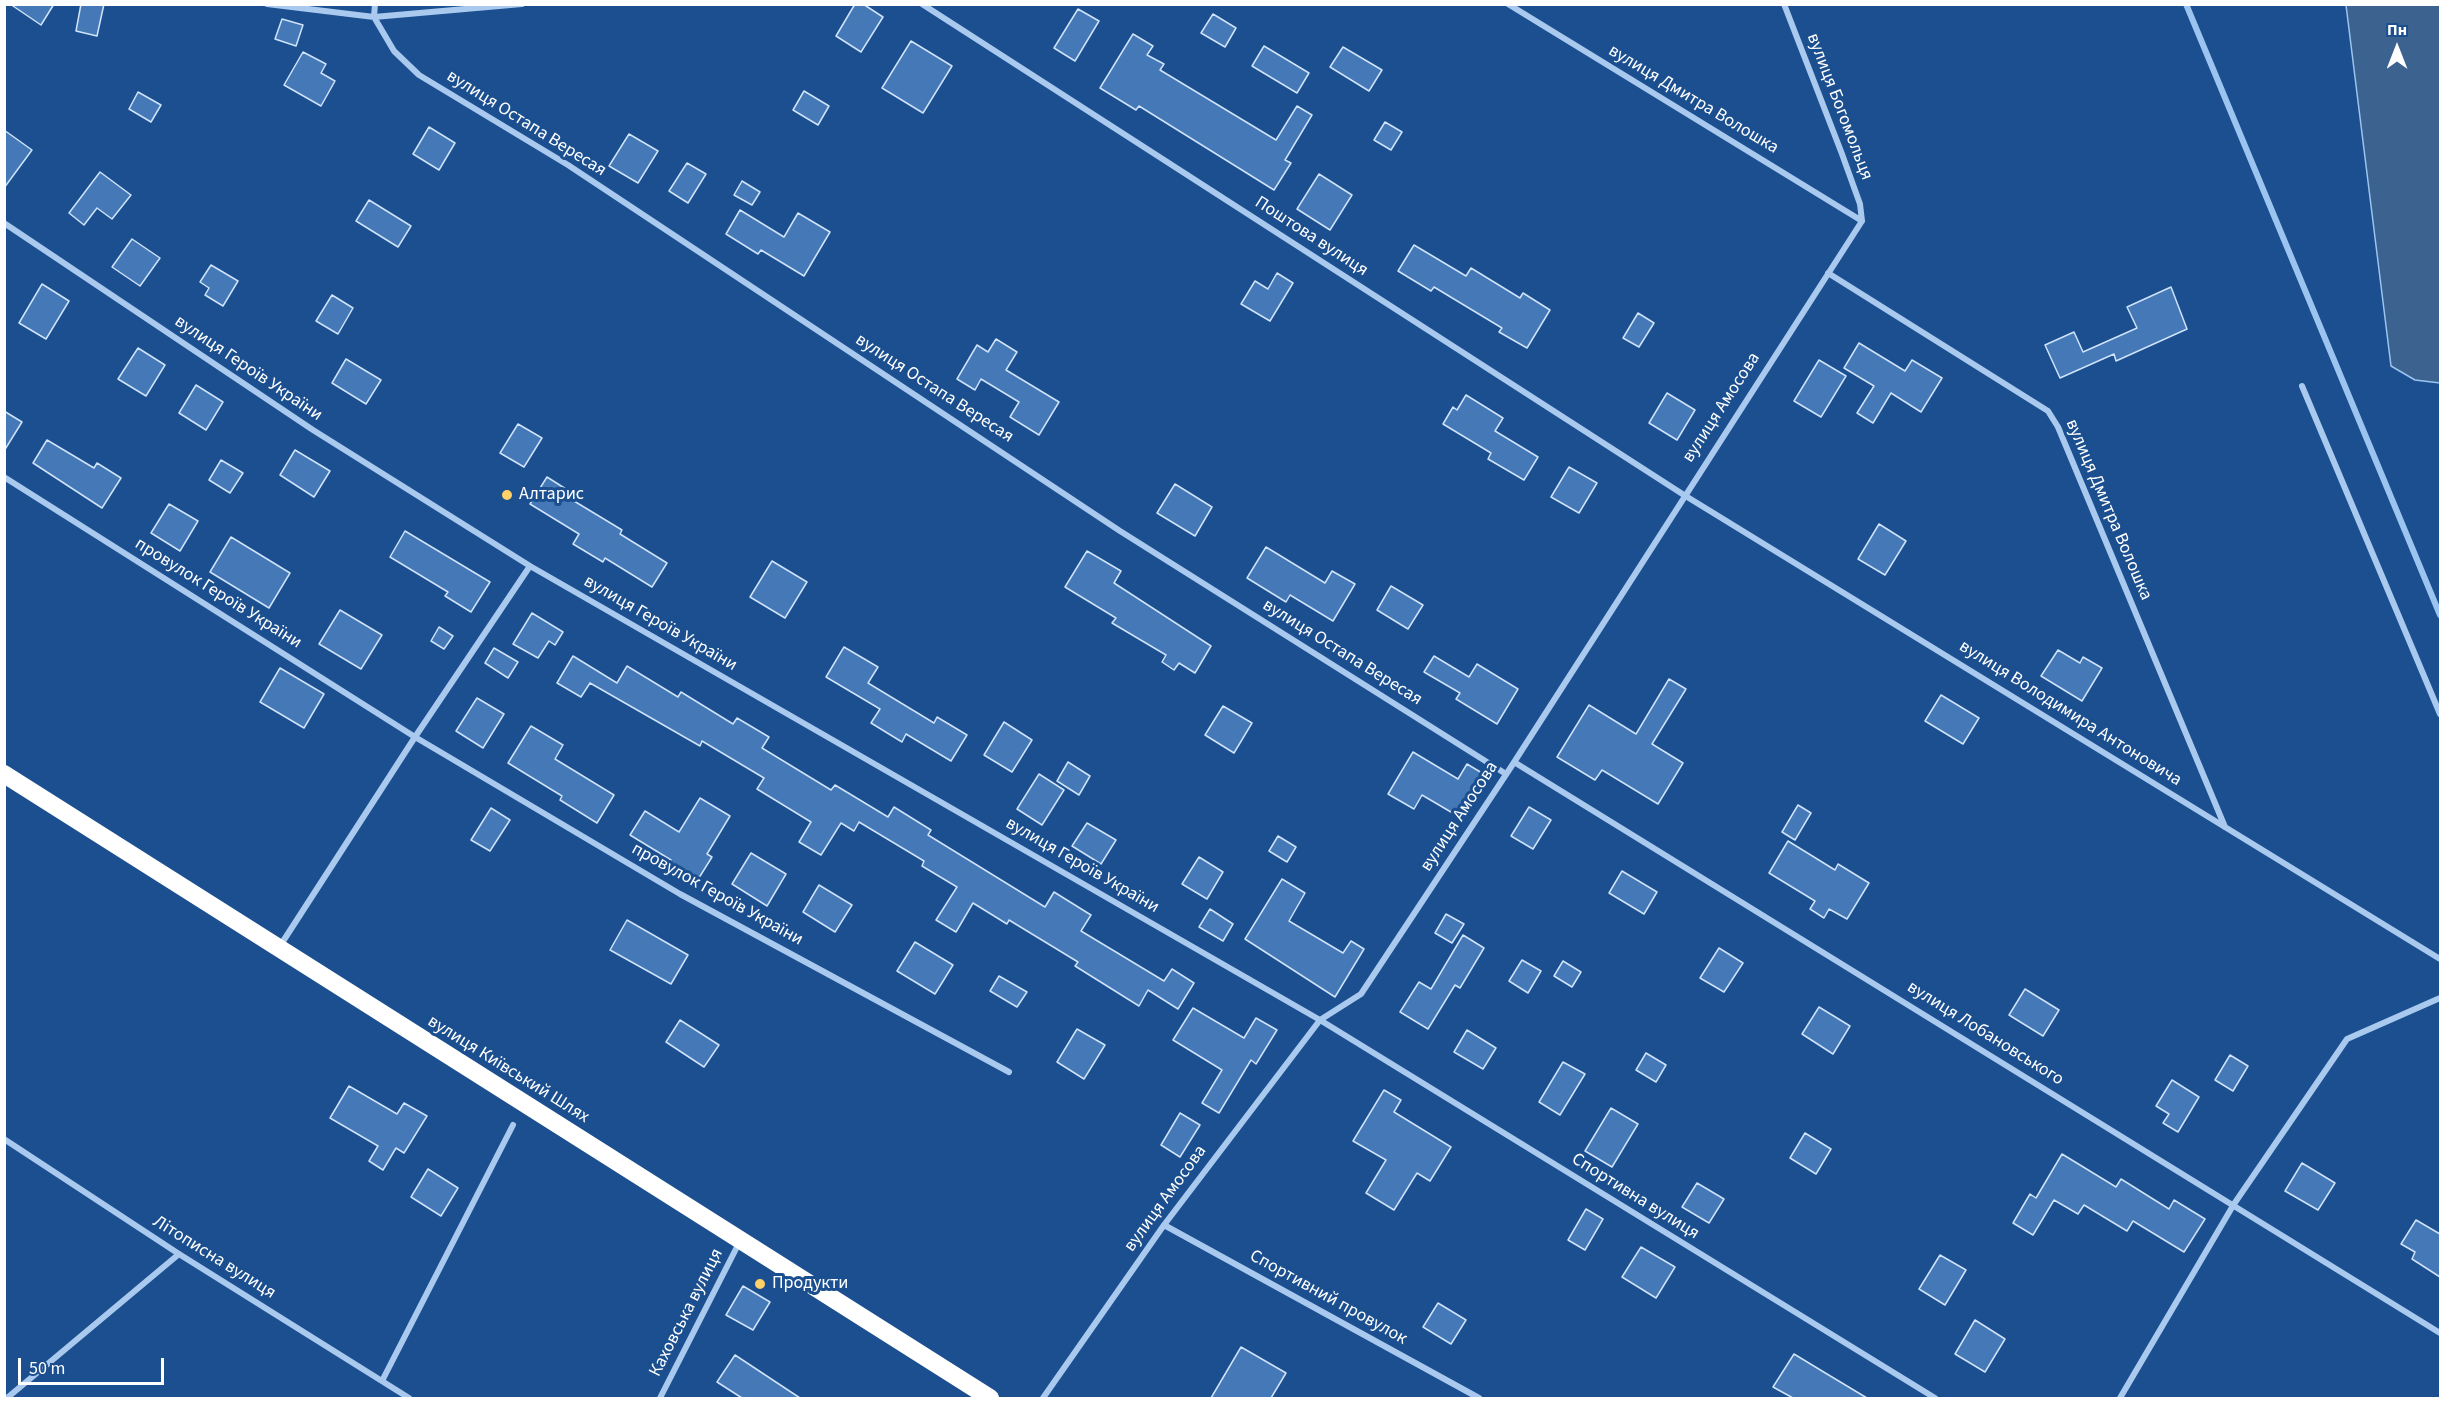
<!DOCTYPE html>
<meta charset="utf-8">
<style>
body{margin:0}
#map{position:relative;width:2445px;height:1403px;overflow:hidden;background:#1b4f8f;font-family:"Source Sans 3",sans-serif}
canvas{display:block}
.frame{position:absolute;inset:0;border:6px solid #fff;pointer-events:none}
.north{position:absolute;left:2367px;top:18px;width:60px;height:60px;-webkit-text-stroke:4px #1b4f8f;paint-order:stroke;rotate:0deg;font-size:16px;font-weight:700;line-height:24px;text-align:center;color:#fff}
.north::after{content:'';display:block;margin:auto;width:21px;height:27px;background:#fff;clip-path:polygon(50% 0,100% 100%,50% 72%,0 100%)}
.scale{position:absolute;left:18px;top:1358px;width:146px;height:27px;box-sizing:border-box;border:3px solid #fff;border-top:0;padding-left:8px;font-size:18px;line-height:21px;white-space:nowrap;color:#fff;-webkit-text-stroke:4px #1b4f8f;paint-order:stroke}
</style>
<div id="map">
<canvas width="2445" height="1403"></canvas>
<div class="frame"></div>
<div class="north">Пн</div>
<div class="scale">50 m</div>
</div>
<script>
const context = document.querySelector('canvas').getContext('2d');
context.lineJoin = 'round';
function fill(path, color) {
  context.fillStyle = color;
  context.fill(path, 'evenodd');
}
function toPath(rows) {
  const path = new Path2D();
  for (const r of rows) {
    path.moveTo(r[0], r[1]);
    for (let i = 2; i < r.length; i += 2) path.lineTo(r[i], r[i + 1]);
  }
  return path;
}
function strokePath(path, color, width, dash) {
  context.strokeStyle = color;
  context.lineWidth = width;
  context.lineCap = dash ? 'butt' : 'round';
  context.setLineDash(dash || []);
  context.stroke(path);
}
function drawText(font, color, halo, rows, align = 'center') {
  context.font = font + ' "Source Sans 3",sans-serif';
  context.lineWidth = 6;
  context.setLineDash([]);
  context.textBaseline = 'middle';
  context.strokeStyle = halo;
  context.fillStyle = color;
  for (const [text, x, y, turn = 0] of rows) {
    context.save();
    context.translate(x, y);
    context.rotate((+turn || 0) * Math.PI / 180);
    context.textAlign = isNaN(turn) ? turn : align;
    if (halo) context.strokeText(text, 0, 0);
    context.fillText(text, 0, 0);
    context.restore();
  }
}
const water = toPath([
 [2346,5,2440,5,2440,383,2415,380,2391,366,2346,5]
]);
fill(water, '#3c6290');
strokePath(water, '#9cc4f0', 1.5);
strokePath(toPath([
 [2186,4,2440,615]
]), '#9cc4f0', 6);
const building = toPath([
 [10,4,54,4,41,25,10,4],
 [81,4,104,4,97,36,76,31,81,4],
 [855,4,863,4,883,17,861,52,836,36,855,4],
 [1078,9,1099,21,1075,61,1054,48,1078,9],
 [1213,14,1236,28,1225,47,1201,33,1213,14],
 [282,19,303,25,296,46,275,39,282,19],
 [1133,34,1153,46,1147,55,1164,64,1160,70,1276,140,1297,106,1312,115,1285,160,1291,163,1274,190,1139,106,1136,110,1100,88,1133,34],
 [911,41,952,66,923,113,882,88,911,41],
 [1264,46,1309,73,1297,93,1252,66,1264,46],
 [1343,47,1382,70,1369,91,1330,67,1343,47],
 [303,52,326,64,321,73,335,81,321,106,284,85,303,52],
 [804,91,829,106,818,125,793,110,804,91],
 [138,92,161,105,151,122,129,109,138,92],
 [1385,122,1402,132,1391,150,1374,140,1385,122],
 [429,127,455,143,439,170,413,154,429,127],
 [4,130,32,150,4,188,4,130],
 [629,134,658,151,638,183,609,166,629,134],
 [687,163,706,174,688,203,669,191,687,163],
 [100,172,131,195,112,219,97,208,84,225,69,213,100,172],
 [1319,174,1352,195,1330,230,1297,209,1319,174],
 [742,181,760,192,752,205,734,195,742,181],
 [369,200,411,226,398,247,356,221,369,200],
 [740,210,784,237,798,213,830,232,804,276,761,250,758,254,726,234,740,210],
 [132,239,160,258,140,286,112,267,132,239],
 [1414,245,1466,276,1471,268,1520,298,1523,293,1550,310,1527,348,1499,332,1502,328,1434,287,1431,291,1398,271,1414,245],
 [211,265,238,281,223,306,205,295,209,288,200,282,211,265],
 [1277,273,1293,283,1270,321,1241,304,1255,281,1268,289,1277,273],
 [42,284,69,301,46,339,19,323,42,284],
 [2171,287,2187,329,2116,361,2114,354,2060,378,2045,345,2074,332,2083,352,2137,328,2127,307,2171,287],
 [332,295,353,308,338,334,316,321,332,295],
 [1638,313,1654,323,1639,347,1623,338,1638,313],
 [996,339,1017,352,1006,370,1059,402,1039,435,1010,417,1019,402,981,379,975,390,957,379,977,345,988,352,996,339],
 [1859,343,1905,371,1912,360,1942,378,1921,412,1891,393,1873,423,1857,413,1874,386,1844,368,1859,343],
 [138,348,165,365,146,396,118,379,138,348],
 [346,359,381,380,366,404,332,383,346,359],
 [1819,360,1846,376,1821,417,1794,401,1819,360],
 [196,385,223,402,206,430,179,413,196,385],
 [1667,393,1695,410,1677,440,1649,423,1667,393],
 [1466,395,1503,418,1495,431,1538,457,1524,480,1488,459,1491,453,1443,424,1453,407,1457,410,1466,395],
 [4,411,22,422,4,451,4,411],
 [518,424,542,438,524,467,500,453,518,424],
 [47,440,94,468,97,463,121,478,102,508,33,463,47,440],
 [295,450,330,471,314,497,280,475,295,450],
 [221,460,243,473,230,493,209,480,221,460],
 [1569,467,1597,483,1579,513,1551,497,1569,467],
 [547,477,577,496,574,501,622,530,620,534,667,563,652,587,605,558,603,562,573,544,579,534,530,504,547,477],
 [1175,484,1212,507,1195,536,1157,513,1175,484],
 [169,504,198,521,180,551,151,533,169,504],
 [1879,524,1906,541,1885,575,1858,559,1879,524],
 [405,531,490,582,471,612,445,596,448,592,390,557,405,531],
 [231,537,290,573,269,608,210,572,231,537],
 [1266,547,1325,583,1332,571,1355,584,1333,621,1290,595,1286,602,1247,578,1266,547],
 [1087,551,1121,571,1114,583,1211,646,1195,673,1179,663,1174,670,1162,662,1166,655,1112,623,1116,618,1065,587,1087,551],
 [772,561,807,582,785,618,750,597,772,561],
 [1391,586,1423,605,1408,629,1377,610,1391,586],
 [340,610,382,635,361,669,319,644,340,610],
 [532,613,563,632,555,645,549,641,538,658,513,644,532,613],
 [439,627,453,636,444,649,431,641,439,627],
 [844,647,878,667,868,683,934,723,937,717,967,735,951,761,906,734,902,742,871,723,880,709,826,677,844,647],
 [494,648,518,662,508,678,485,663,494,648],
 [2058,650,2080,663,2083,657,2102,668,2082,701,2041,676,2058,650],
 [573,656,617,683,627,666,678,697,681,692,733,724,737,718,769,737,762,748,831,790,835,785,888,817,894,807,931,830,928,835,1045,907,1054,892,1091,915,1081,931,1164,981,1172,969,1194,983,1178,1009,1148,990,1139,1006,1075,966,1078,962,1009,920,1007,924,973,903,956,932,936,920,957,887,922,866,924,861,859,822,854,831,841,823,821,855,799,842,811,822,757,789,764,778,702,741,700,746,590,683,581,697,557,683,573,656],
 [1434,656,1469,677,1477,664,1518,689,1497,724,1456,699,1460,693,1424,672,1434,656],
 [280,668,324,694,304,728,260,702,280,668],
 [1669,679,1686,689,1652,744,1683,763,1658,804,1602,770,1595,780,1557,757,1589,705,1636,734,1669,679],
 [1941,695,1979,718,1963,744,1925,721,1941,695],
 [477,698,504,714,483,748,456,731,477,698],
 [1223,706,1252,723,1234,753,1205,735,1223,706],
 [1004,722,1032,740,1012,772,984,755,1004,722],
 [531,726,563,745,555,759,614,795,597,823,560,800,562,796,508,763,531,726],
 [1413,752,1458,779,1467,764,1482,773,1456,815,1422,795,1414,809,1388,794,1413,752],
 [1068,762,1090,776,1079,795,1057,781,1068,762],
 [1039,774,1064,790,1042,825,1017,809,1039,774],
 [700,798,730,816,707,854,712,857,697,881,669,864,671,860,630,835,645,811,679,832,700,798],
 [1798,805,1811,813,1795,840,1782,832,1798,805],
 [1529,807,1551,820,1533,849,1511,836,1529,807],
 [491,808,510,820,490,851,471,840,491,808],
 [1087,823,1116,840,1101,864,1072,846,1087,823],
 [1278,836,1296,847,1287,862,1269,851,1278,836],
 [1788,841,1835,870,1838,864,1869,883,1847,919,1829,909,1824,918,1810,909,1815,901,1769,873,1788,841],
 [751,853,786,874,767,906,732,884,751,853],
 [1199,857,1223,872,1207,899,1182,884,1199,857],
 [1622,871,1657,892,1644,914,1609,893,1622,871],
 [1282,879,1305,893,1289,921,1343,953,1351,941,1364,949,1335,997,1245,939,1282,879],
 [819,885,852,905,835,932,803,912,819,885],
 [1210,909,1233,924,1223,941,1199,927,1210,909],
 [1446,914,1464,924,1452,943,1435,933,1446,914],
 [627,920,688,955,671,984,610,950,627,920],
 [1463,935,1484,948,1460,988,1455,985,1428,1029,1400,1012,1419,982,1431,989,1463,935],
 [915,942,953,965,935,994,897,971,915,942],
 [1719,948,1743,963,1724,992,1700,978,1719,948],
 [1522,960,1541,971,1528,993,1509,981,1522,960],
 [1563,961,1581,972,1572,987,1554,976,1563,961],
 [999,976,1027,992,1017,1007,990,991,999,976],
 [2025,989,2059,1010,2043,1036,2009,1015,2025,989],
 [1819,1007,1850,1026,1833,1054,1802,1034,1819,1007],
 [1193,1008,1244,1038,1256,1018,1277,1030,1256,1064,1251,1060,1219,1113,1202,1103,1222,1070,1173,1040,1193,1008],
 [680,1020,719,1045,704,1067,666,1042,680,1020],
 [1077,1029,1105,1045,1084,1079,1057,1062,1077,1029],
 [1467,1030,1496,1048,1483,1069,1454,1052,1467,1030],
 [1646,1053,1666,1065,1656,1082,1636,1070,1646,1053],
 [2230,1055,2248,1066,2233,1091,2215,1080,2230,1055],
 [1563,1062,1585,1074,1560,1115,1539,1102,1563,1062],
 [2172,1080,2199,1097,2178,1132,2163,1123,2169,1114,2156,1106,2172,1080],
 [349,1086,397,1114,404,1103,427,1116,404,1153,396,1148,383,1170,369,1161,378,1146,330,1118,349,1086],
 [1384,1090,1401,1100,1394,1112,1451,1147,1430,1181,1417,1173,1394,1210,1366,1193,1386,1160,1353,1141,1384,1090],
 [1611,1108,1638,1124,1612,1167,1585,1151,1611,1108],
 [1180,1113,1200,1125,1180,1157,1161,1145,1180,1113],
 [1805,1133,1831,1149,1816,1174,1790,1158,1805,1133],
 [2062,1154,2116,1187,2121,1179,2169,1209,2174,1200,2205,1219,2184,1252,2133,1221,2127,1231,2084,1205,2078,1214,2054,1200,2033,1235,2013,1223,2030,1194,2036,1198,2062,1154],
 [2302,1163,2335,1183,2318,1210,2285,1191,2302,1163],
 [428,1169,458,1188,441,1216,411,1197,428,1169],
 [1697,1183,1724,1199,1709,1223,1682,1207,1697,1183],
 [1586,1209,1603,1219,1585,1250,1568,1240,1586,1209],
 [2416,1220,2440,1234,2440,1277,2412,1259,2415,1252,2401,1244,2416,1220],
 [1641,1247,1675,1267,1656,1298,1622,1277,1641,1247],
 [1940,1255,1966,1270,1945,1305,1919,1289,1940,1255],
 [743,1286,770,1302,753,1330,726,1315,743,1286],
 [1438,1303,1466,1320,1451,1344,1423,1327,1438,1303],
 [1975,1320,2005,1339,1985,1372,1955,1354,1975,1320],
 [1241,1347,1286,1373,1271,1398,1211,1398,1241,1347],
 [1794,1354,1827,1374,1867,1398,1793,1398,1773,1387,1794,1354],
 [735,1355,800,1398,742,1398,717,1382,735,1355]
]);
fill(building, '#4478b7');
strokePath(building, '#cfe3fa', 1.5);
strokePath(toPath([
 [267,4,374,17,522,4],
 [375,4,374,17,394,51,419,75,568,165,1120,531,1506,774],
 [922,4,1684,495,2440,959],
 [1508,4,1862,221],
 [1784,4,1842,154,1860,204,1862,221],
 [4,223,313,430,530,566,1320,1020,1935,1398],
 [1828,273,2048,411,2058,427,2225,827],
 [2302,386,2440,714],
 [4,477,415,737,680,894,1009,1072],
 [1514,762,2440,1333],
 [280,946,415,737,530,566],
 [4,1139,179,1254,409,1398],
 [1164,1225,1479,1398],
 [382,1381,513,1125],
 [7,1398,179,1254],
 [660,1398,740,1241],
 [1043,1398,1164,1225,1320,1020,1361,994,1511,767,1862,221],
 [2120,1398,2234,1204,2347,1039,2440,998]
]), '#a9c9ee', 6);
strokePath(toPath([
 [4,774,990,1398]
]), '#fff', 18);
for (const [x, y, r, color] of [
 [507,495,6,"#ffd166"],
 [760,1284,6,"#ffd166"]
]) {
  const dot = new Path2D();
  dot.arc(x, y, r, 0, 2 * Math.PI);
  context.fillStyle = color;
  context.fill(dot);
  strokePath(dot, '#1b4f8f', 2);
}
drawText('18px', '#fff', '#1b4f8f', [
 ["вулиця Дмитра Волошка",1693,100,31],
 ["вулиця Богомольця",1839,107,69],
 ["вулиця Остапа Вересая",526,124,32],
 ["Поштова вулиця",1311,237,33],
 ["вулиця Героїв України",248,369,34],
 ["вулиця Остапа Вересая",934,389,33],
 ["вулиця Амосова",1722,408,-57],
 ["вулиця Дмитра Волошка",2108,510,67],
 ["провулок Героїв України",218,594,32],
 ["вулиця Героїв України",660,624,30],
 ["вулиця Остапа Вересая",1342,653,32],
 ["вулиця Володимира Антоновича",2070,714,32],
 ["вулиця Амосова",1460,817,-57],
 ["вулиця Героїв України",1082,866,30],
 ["провулок Героїв України",717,895,29],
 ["вулиця Лобановського",1985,1034,32],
 ["вулиця Київський Шлях",508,1070,32],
 ["Спортивна вулиця",1635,1197,32],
 ["вулиця Амосова",1166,1199,-54],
 ["Літописна вулиця",214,1258,32],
 ["Спортивний провулок",1328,1298,29],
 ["Каховська вулиця",687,1313,-63]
]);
drawText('18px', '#fff', '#1b4f8f', [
 ["Алтарис",519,495],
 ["Продукти",772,1284]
], 'left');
</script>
